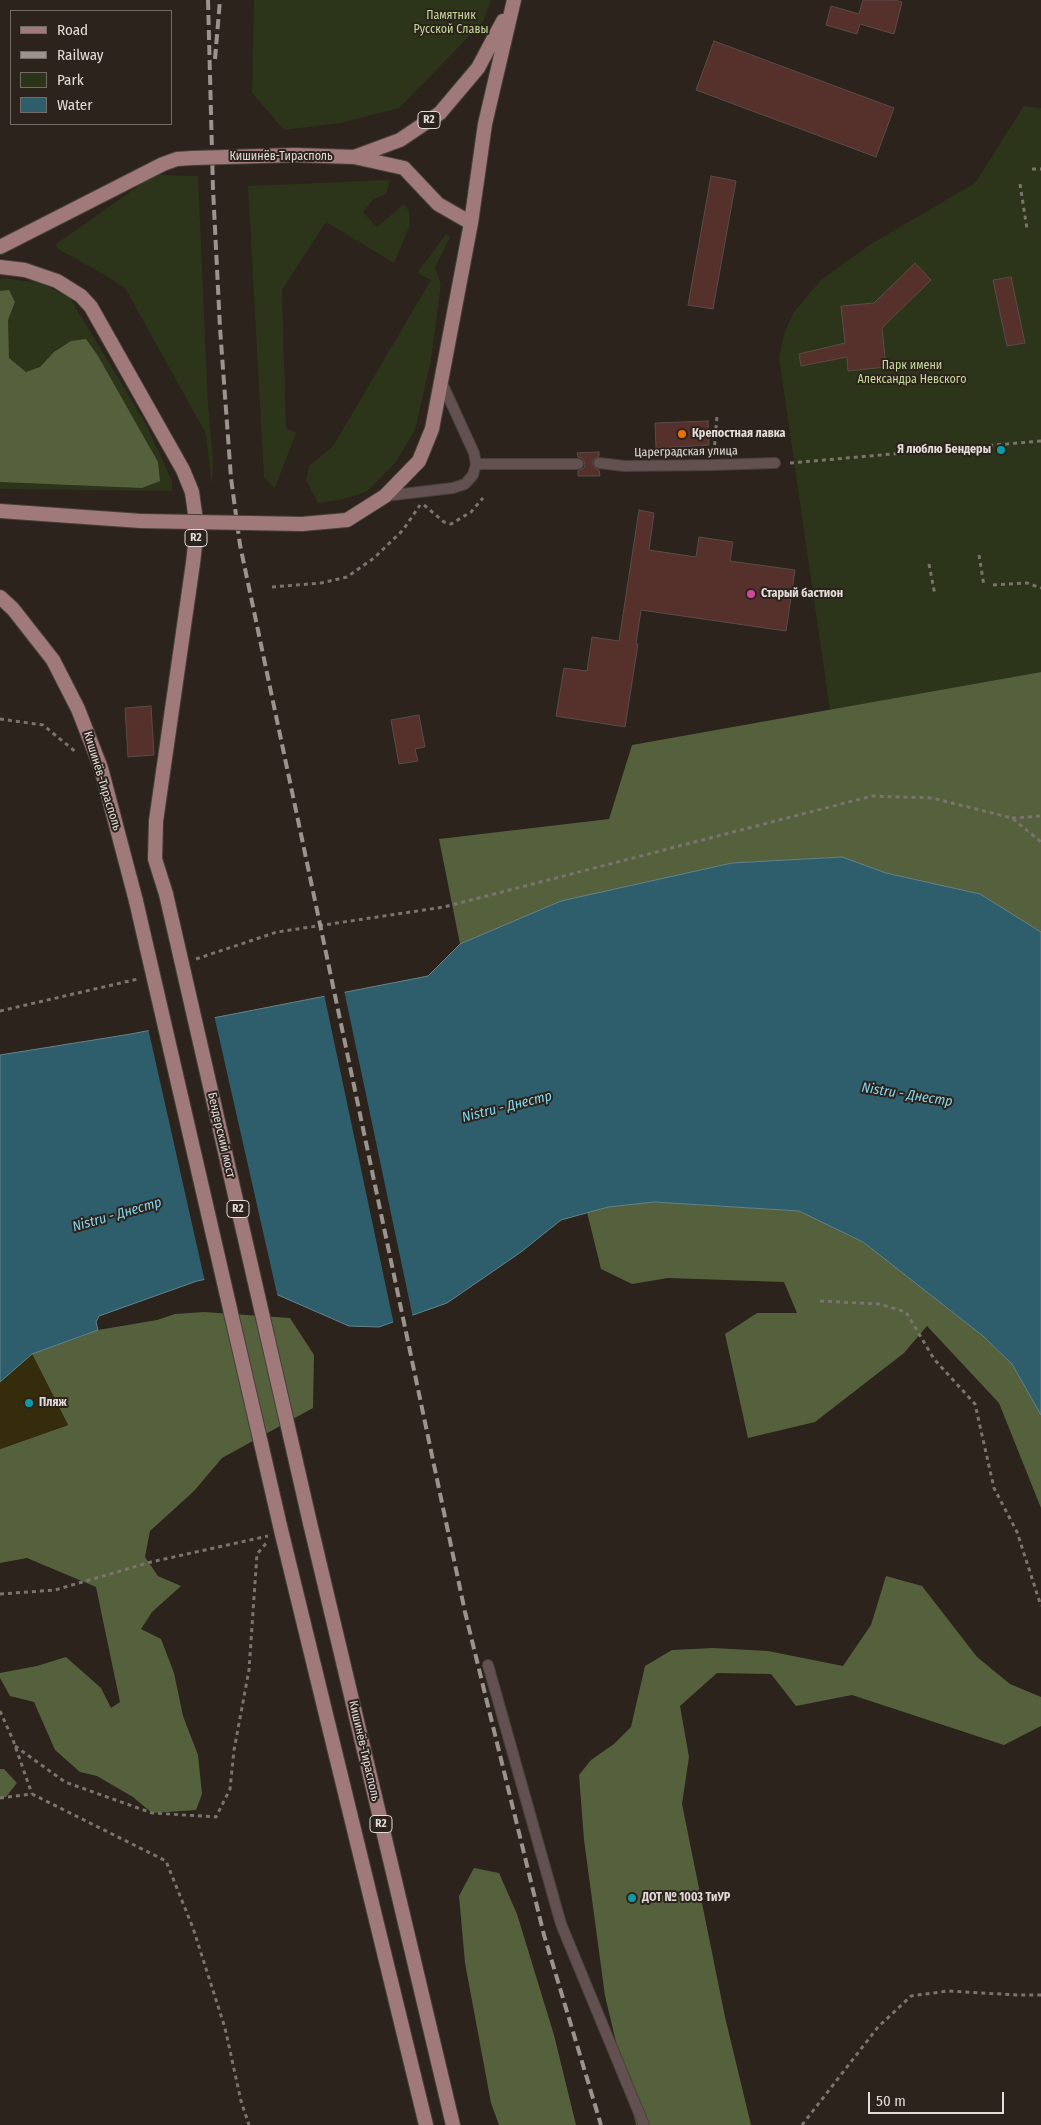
<!DOCTYPE html>
<meta charset="utf-8">
<style>
body{margin:0}
#map{position:relative;width:1041px;height:2125px;overflow:hidden;background:#2b231c;font-family:"Fira Sans Condensed",sans-serif}
canvas{display:block}
.legend{position:absolute;left:10px;top:10px;width:162px;height:115px;box-sizing:border-box;background:#2b231c;border:1px solid #746d67;margin:0;padding:6px 9px;list-style:none;font-size:15px;color:#e2dcd8}
.legend li{display:flex;align-items:center;gap:10px;height:25px}
.legend b{width:25px;border:1px solid #746d67}
.scale{position:absolute;left:868px;top:2092px;width:136px;height:22px;box-sizing:border-box;border:2px solid #e2dcd8;border-top:0;padding-left:6px;font-size:15px;line-height:18px;white-space:nowrap;color:#e2dcd8;-webkit-text-stroke:4px #2b231c;paint-order:stroke}
</style>
<div id="map">
<canvas width="1041" height="2125"></canvas>
<ul class="legend">
<li><b style="height:6px;background:#a0797b"></b>Road</li>
<li><b style="height:6px;background:#9a938e"></b>Railway</li>
<li><b style="height:14px;background:#2c3419"></b>Park</li>
<li><b style="height:14px;background:#2e5e6c"></b>Water</li>
</ul>
<div class="scale">50 m</div>
</div>
<script>
const context = document.querySelector('canvas').getContext('2d');
context.lineJoin = 'round';
function fill(path, color) {
  context.fillStyle = color;
  context.fill(path, 'evenodd');
}
function toPath(rows) {
  const path = new Path2D();
  for (const r of rows) {
    path.moveTo(r[0], r[1]);
    for (let i = 2; i < r.length; i += 2) path.lineTo(r[i], r[i + 1]);
  }
  return path;
}
function strokePath(path, color, width, dash) {
  context.strokeStyle = color;
  context.lineWidth = width;
  context.lineCap = dash ? 'butt' : 'round';
  context.setLineDash(dash || []);
  context.stroke(path);
}
function drawText(font, color, halo, rows, align = 'center') {
  context.font = font + ' "Fira Sans Condensed",sans-serif';
  context.lineWidth = 4;
  context.setLineDash([]);
  context.textBaseline = 'middle';
  context.strokeStyle = halo;
  context.fillStyle = color;
  for (const [text, x, y, turn = 0] of rows) {
    context.save();
    context.translate(x, y);
    context.rotate((+turn || 0) * Math.PI / 180);
    context.textAlign = isNaN(turn) ? turn : align;
    if (halo) context.strokeText(text, 0, 0);
    context.fillText(text, 0, 0);
    context.restore();
  }
}
fill(toPath([
 [254,0,491,0,483,22,399,108,341,123,284,130,252,93],
 [1024,106,1041,108,1041,672,830,710,779,358,784,334,793,313,822,279,871,244,975,183],
 [159,175,198,176,208,404,213,460,212,487,206,434,125,288,96,270,58,249,56,244,147,180],
 [390,180,386,194,374,199,363,212,377,227,404,204,409,211,410,225,394,263,326,222,282,290,286,428,296,433,275,488,264,478,248,186],
 [446,234,450,237,435,267,441,284,431,360,415,430,396,462,366,492,340,500,318,503,306,480,309,466,333,446,431,280,417,273],
 [3,278,41,283,70,298,146,424,172,481,172,491,0,489,0,279]
]), '#2c3419');
fill(toPath([
 [9,290,15,302,8,320,9,358,26,372,40,367,54,352,71,341,86,339,98,356,158,462,160,481,142,488,0,482,0,291],
 [1041,672,1041,932,980,894,886,873,841,857,732,863,561,901,460,944,439,839,609,819,632,745],
 [654,1202,799,1211,863,1242,983,1336,1012,1364,1041,1415,1041,1508,999,1403,927,1326,904,1353,815,1422,748,1438,725,1334,757,1313,797,1313,784,1282,668,1278,632,1284,601,1269,587,1212,608,1207],
 [204,1312,290,1318,314,1355,313,1408,222,1458,194,1491,150,1531,145,1557,158,1576,181,1586,152,1612,141,1629,161,1639,174,1673,183,1716,198,1755,202,1794,196,1810,152,1813,133,1797,97,1776,80,1772,55,1750,34,1702,10,1696,0,1678,0,1673,37,1666,66,1657,101,1688,111,1708,120,1702,96,1587,27,1558,0,1563,0,1449,68,1425,32,1354,98,1330,157,1320,175,1314],
 [886,1576,922,1586,977,1657,1010,1684,1041,1697,1041,1726,1004,1745,852,1695,796,1706,771,1674,717,1673,680,1706,689,1757,682,1804,725,2017,751,2125,636,2125,605,1996,584,1840,579,1775,591,1760,614,1744,631,1727,645,1666,672,1650,713,1648,768,1651,843,1666,871,1625],
 [0,1769,4,1769,17,1783,6,1797,0,1798],
 [474,1868,499,1873,517,1914,554,2035,576,2125,499,2125,491,2103,465,1963,459,1896]
]), '#55603c');
fill(toPath([
 [32,1354,68,1425,0,1449,0,1382]
]), '#342c0a');
const water = toPath([
 [842,857,886,873,980,894,1041,932,1041,1415,1012,1364,983,1336,863,1242,799,1211,654,1202,608,1207,561,1220,521,1252,447,1303,379,1327,349,1326,278,1295,216,1277,197,1281,99,1316,96,1322,98,1330,32,1354,0,1382,0,1055,131,1034,428,976,460,944,561,901,732,863,842,857]
]);
fill(water, '#2e5e6c');
strokePath(water, '#64848c', 1);
fill(toPath([
 [344,990,413,1318,394,1325,324,994],
 [214,1015,278,1298,216,1279,205,1282,148,1028]
]), '#2b231c');
const building = toPath([
 [863,0,894,0,902,2,894,34,860,24,857,34,826,25,831,6,859,14,863,0],
 [714,41,894,108,876,157,696,90,714,41],
 [711,176,736,181,713,309,688,305,711,176],
 [915,263,931,280,882,328,886,367,848,371,847,357,801,366,799,354,845,343,841,306,874,303,915,263],
 [1011,277,1025,343,1007,346,993,280,1011,277],
 [708,421,709,445,656,448,655,423,708,421],
 [599,452,599,456,594,459,592,463,595,468,599,470,600,476,578,476,578,471,584,468,585,464,582,458,578,457,577,453,599,452],
 [639,510,654,513,649,550,696,557,699,537,733,542,730,561,795,570,786,631,641,610,636,644,638,644,625,727,556,716,564,668,587,671,592,637,619,641,639,510],
 [151,706,154,755,128,757,125,708,151,706],
 [419,715,425,747,415,749,418,761,399,764,391,720,419,715]
]);
fill(building, '#56302b');
strokePath(building, '#594c4a', 1);
const service = toPath([
 [599,463,624,466,713,465,775,463],
 [476,464,578,464],
 [385,496,453,488,465,484,473,475,476,464,474,453,442,383],
 [488,1665,561,1924,644,2125]
]);
const primary = toPath([
 [295,155,354,157,400,140,440,113,478,68,503,21],
 [354,157,404,168,438,204,471,223],
 [0,247,163,164,177,159,193,158],
 [0,267,25,270,57,281,81,296,91,307,183,470,192,492,197,528,193,563,156,821,155,859,166,894],
 [0,511,141,521],
 [302,524,347,520,385,496,419,461,432,429,471,223,485,124,514,0],
 [0,597,13,609,53,660,78,709,101,768,136,901],
 [310,1523,453,2125],
 [281,1530,426,2125]
]);
strokePath(service, '#48413a', 12);
strokePath(primary, '#48413a', 16);
strokePath(toPath([
 [1032,169,1041,169],
 [1020,184,1027,229],
 [714,453,717,416],
 [790,463,1041,441],
 [424,505,444,522,451,524,471,512,483,498],
 [979,555,984,586],
 [929,564,935,595],
 [993,585,1027,583,1041,588],
 [272,587,321,583,347,577,374,558,403,530,420,505],
 [0,719,43,725,77,753],
 [1012,818,1041,816],
 [196,959,277,932,444,907,872,796,932,798,1012,818,1041,842],
 [0,1011,138,979],
 [820,1301,879,1304,906,1312,934,1359,975,1404,994,1488,1017,1532,1041,1606],
 [0,1594,55,1590,151,1562,268,1536],
 [0,1711,13,1740,32,1794],
 [15,1746,65,1782,152,1813,216,1817,230,1789,234,1750,249,1670,257,1554,268,1541],
 [0,1798,32,1794,166,1861,193,1928,225,2028,241,2101,249,2125],
 [802,2125,878,2027,911,1996,948,1991,1017,1995,1041,1995]
]), '#7b746e', 3, [4, 4]);
strokePath(service, '#635050', 10);
strokePath(primary, '#a0797b', 14);
strokePath(toPath([
 [208,0,213,189,220,328,231,478,240,545,465,1612,544,1935,601,2125],
 [215,59,220,0]
]), '#9a938e', 4, [10, 5]);
const primaryBridge = toPath([
 [193,158,295,155],
 [141,521,302,524],
 [166,894,310,1523],
 [136,901,281,1530]
]);
strokePath(primaryBridge, '#48413a', 16, []);
strokePath(primaryBridge, '#a0797b', 14);
for (const [x, y, r, color] of [
 [682,434,5,"#e8710a"],
 [1001,450,5,"#0f9aa8"],
 [751,594,5,"#d1479c"],
 [29,1403,5,"#0f9aa8"],
 [632,1898,5,"#0f9aa8"]
]) {
  const dot = new Path2D();
  dot.arc(x, y, r, 0, 2 * Math.PI);
  context.fillStyle = color;
  context.fill(dot);
  strokePath(dot, '#2b231c', 2);
}
for (const [x, y, w] of [
 [429,120,22],
 [196,538,22],
 [238,1209,22],
 [381,1824,22]
]) {
  const box = new Path2D();
  box.roundRect(x - w / 2, y - 8.5, w, 17, 4);
  context.fillStyle = '#2b231c';
  context.fill(box);
  strokePath(box, '#e2dcd8', 1);
}
drawText('bold 11px', '#e2dcd8', null, [
 ["R2",429,120],
 ["R2",196,538],
 ["R2",238,1209],
 ["R2",381,1824]
]);
drawText('12px', '#c6da9b', '#2b231c', [
 ["Памятник",451,16],
 ["Русской Славы",451,30],
 ["Парк имени",912,366],
 ["Александра Невского",912,380]
]);
drawText('12px', '#e2dcd8', '#2b231c', [
 ["Кишинёв-Тирасполь",281,157],
 ["Цареградская улица",686,452,-1],
 ["Кишинёв-Тирасполь",102,781,73],
 ["Бендерский мост",221,1135,77],
 ["Кишинёв-Тирасполь",364,1751,77]
]);
drawText('bold 12px', '#e2dcd8', '#2b231c', [
 ["Крепостная лавка",692,434],
 ["Я люблю Бендеры",991,450,"right"],
 ["Старый бастион",761,594],
 ["Пляж",39,1403],
 ["ДОТ № 1003 ТиУР",642,1898]
], 'left');
drawText('italic 14px', '#86d8f1', '#2b231c', [
 ["Nistru - Днестр",907,1095,9],
 ["Nistru - Днестр",507,1107,-14],
 ["Nistru - Днестр",117,1215,-16]
]);
</script>
